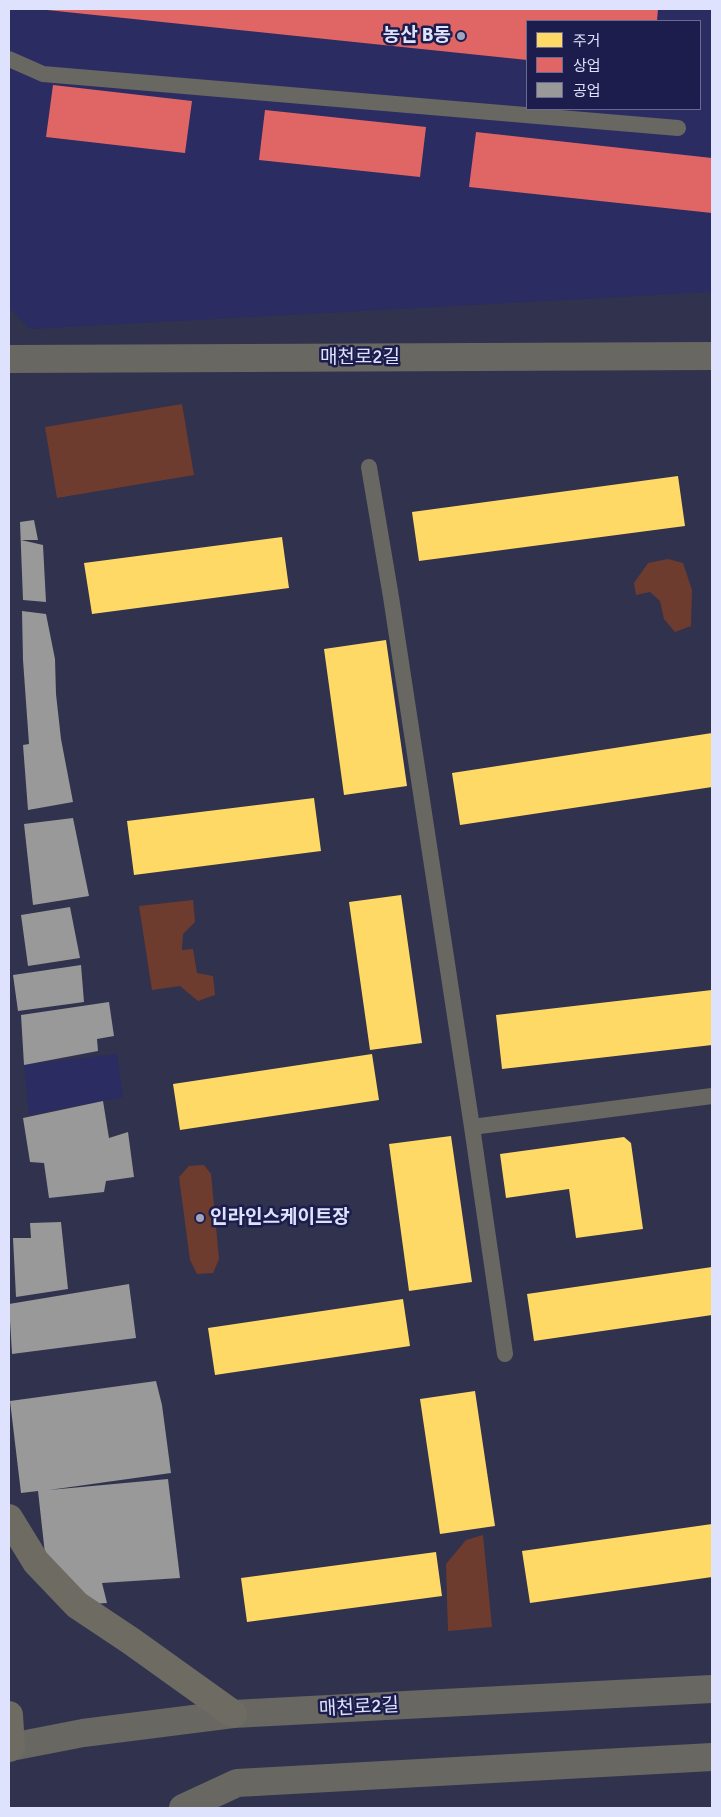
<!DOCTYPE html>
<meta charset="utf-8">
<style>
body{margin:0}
#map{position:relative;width:721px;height:1817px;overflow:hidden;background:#31324d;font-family:Signika,"Noto Sans KR",sans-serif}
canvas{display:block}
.frame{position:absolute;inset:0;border:10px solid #dee2fc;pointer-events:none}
.legend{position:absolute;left:526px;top:20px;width:175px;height:90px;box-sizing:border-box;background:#1c1c4d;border:1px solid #6a6b93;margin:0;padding:6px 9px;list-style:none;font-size:15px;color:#dee2fc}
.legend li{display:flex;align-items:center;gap:10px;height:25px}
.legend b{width:25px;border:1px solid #6a6b93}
</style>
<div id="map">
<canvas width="721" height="1817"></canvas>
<div class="frame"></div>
<ul class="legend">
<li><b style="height:14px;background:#ffd966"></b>주거</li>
<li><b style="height:14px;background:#e06666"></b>상업</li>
<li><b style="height:14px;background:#999"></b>공업</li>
</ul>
</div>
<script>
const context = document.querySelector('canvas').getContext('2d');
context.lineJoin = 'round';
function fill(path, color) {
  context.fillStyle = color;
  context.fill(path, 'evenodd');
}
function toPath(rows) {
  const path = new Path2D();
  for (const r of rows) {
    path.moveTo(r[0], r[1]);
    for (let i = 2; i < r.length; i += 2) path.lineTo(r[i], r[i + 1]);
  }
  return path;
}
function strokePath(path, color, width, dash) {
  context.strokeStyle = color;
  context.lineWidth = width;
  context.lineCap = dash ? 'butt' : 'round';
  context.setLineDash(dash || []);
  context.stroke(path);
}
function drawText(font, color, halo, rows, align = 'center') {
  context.font = font + ' Signika,"Noto Sans KR",sans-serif';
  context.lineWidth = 5;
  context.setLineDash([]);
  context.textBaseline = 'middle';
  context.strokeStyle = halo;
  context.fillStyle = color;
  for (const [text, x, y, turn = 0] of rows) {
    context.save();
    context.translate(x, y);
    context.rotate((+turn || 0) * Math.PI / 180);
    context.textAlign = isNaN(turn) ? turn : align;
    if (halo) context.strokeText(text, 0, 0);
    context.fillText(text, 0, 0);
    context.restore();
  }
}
fill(toPath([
 [9,9,712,9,712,292,30,329,9,307],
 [527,21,700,21,700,109,527,109],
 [117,1054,123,1097,29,1115,24,1065]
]), '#2b2c61');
fill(toPath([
 [182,404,194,475,57,498,45,427],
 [668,559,683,563,692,590,691,626,675,632,664,619,660,601,650,592,636,595,634,583,648,563],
 [193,900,195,922,183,934,182,950,193,949,197,973,213,976,215,995,198,1001,180,986,152,990,139,906],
 [204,1165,211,1174,219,1259,213,1273,197,1274,190,1260,179,1177,189,1166],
 [483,1535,492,1627,448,1631,446,1564,466,1540]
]), '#6e3c2f');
fill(toPath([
 [678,476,685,526,419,561,412,512],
 [282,537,289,588,92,614,84,563],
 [386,640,407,786,344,795,324,649],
 [712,733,712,787,460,825,452,773],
 [314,798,321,851,134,875,127,821],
 [401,895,422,1043,370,1050,349,902],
 [712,990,712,1045,502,1069,496,1015],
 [372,1054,379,1100,180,1130,173,1084],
 [451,1136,472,1282,409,1291,389,1144],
 [624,1137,631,1143,643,1229,576,1238,569,1189,506,1198,500,1154],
 [712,1267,712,1315,534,1341,527,1294],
 [403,1299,410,1346,215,1375,208,1328],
 [475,1391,495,1526,440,1534,420,1399],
 [712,1524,712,1577,530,1603,522,1551],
 [436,1552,442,1596,247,1622,241,1578]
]), '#ffd966');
fill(toPath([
 [47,9,658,9,657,21,527,21,527,60,47,10],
 [53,85,192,101,185,153,46,137],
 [265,110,426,127,420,177,259,160],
 [476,132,712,158,712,213,469,187]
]), '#e06666');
fill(toPath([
 [34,520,38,540,21,540,43,545,46,602,23,600,20,522],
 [22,611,46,614,55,659,56,694,61,739,73,802,28,810,23,745,29,744,23,660],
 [73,818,89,896,33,905,24,824],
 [70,907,80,958,28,966,21,915],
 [81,965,84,1002,18,1011,13,975],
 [109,1002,114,1036,97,1039,98,1051,24,1065,21,1015],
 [103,1101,109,1138,128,1132,134,1177,106,1181,104,1192,49,1198,44,1163,30,1162,23,1118],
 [61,1222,68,1289,16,1297,13,1238,31,1238,30,1223],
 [129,1284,136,1338,12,1354,9,1304],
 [156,1381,162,1405,171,1473,49,1490,168,1479,180,1578,102,1583,107,1603,91,1604,45,1554,38,1491,21,1493,10,1401]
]), '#999');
strokePath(toPath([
 [9,59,43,74,678,128],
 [369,467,391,597,472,1127],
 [505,1354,472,1127,712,1096]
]), '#686762', 16);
strokePath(toPath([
 [9,359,712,356]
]), '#686762', 28);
strokePath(toPath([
 [11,1747,83,1733,233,1714,712,1689],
 [183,1808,237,1783,712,1757]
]), '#686762', 28);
strokePath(toPath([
 [9,1518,36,1562,77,1605,131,1641,233,1714],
 [9,1715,11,1747,9,1748]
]), '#6d6b62', 28);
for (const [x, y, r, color] of [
 [461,36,5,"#a1a4bf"],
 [200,1218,5,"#a1a4bf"]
]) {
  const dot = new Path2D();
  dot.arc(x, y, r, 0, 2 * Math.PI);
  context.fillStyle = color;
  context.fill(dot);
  strokePath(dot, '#1c1c4d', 2);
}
drawText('bold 19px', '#dee2fc', '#1c1c4d', [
 ["농산 B동",451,36],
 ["인라인스케이트장",210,1218,"left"]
], 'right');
drawText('19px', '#dee2fc', '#1c1c4d', [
 ["매천로2길",360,358],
 ["매천로2길",359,1708,-3]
]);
</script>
